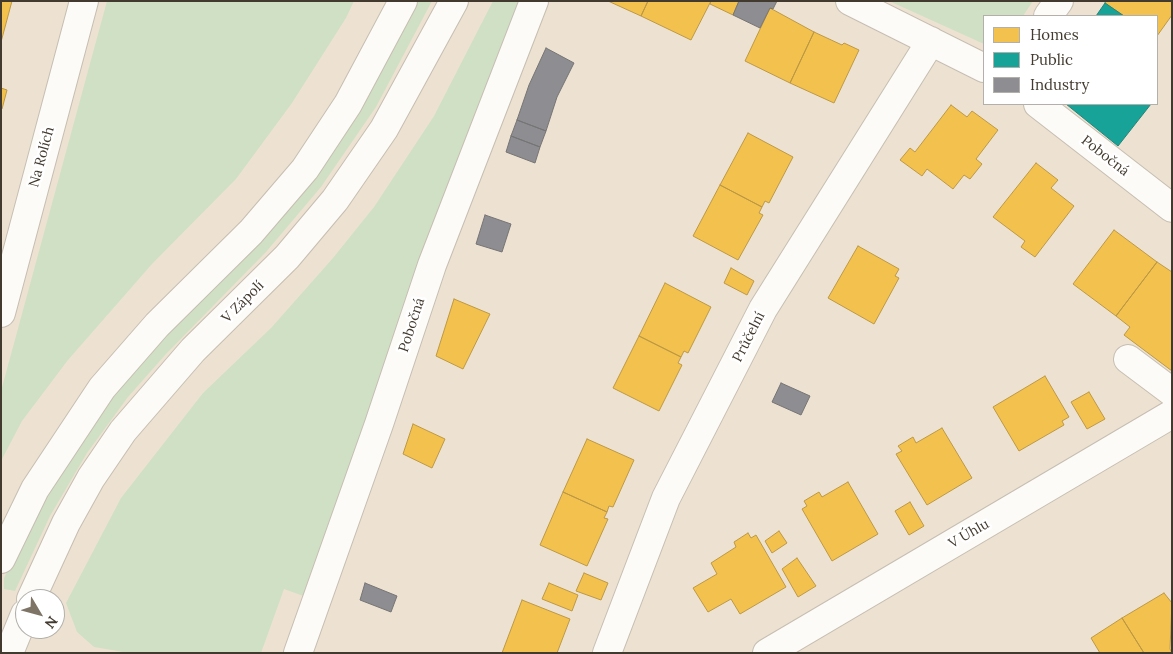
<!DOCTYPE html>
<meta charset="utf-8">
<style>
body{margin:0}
#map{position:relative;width:1173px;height:654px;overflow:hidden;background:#ede2d1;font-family:Lora,serif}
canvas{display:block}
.frame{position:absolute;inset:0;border:2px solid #423a2e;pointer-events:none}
.legend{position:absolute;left:983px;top:15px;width:175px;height:90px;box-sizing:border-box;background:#fff;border:1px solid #b3b0ab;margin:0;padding:6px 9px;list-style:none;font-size:15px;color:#423a2e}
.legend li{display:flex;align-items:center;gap:10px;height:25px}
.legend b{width:25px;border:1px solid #b3b0ab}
.north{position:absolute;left:15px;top:589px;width:50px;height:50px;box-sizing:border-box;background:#fff;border:1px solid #b3b0ab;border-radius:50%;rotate:127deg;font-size:14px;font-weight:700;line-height:20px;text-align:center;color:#423a2e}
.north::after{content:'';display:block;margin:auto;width:18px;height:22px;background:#7e7567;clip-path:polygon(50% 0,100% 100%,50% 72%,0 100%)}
</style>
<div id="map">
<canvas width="1173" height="654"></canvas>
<div class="frame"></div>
<ul class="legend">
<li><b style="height:14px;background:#f2c14e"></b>Homes</li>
<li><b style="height:14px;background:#17a398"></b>Public</li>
<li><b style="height:14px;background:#8d8d92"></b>Industry</li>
</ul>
<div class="north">N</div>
</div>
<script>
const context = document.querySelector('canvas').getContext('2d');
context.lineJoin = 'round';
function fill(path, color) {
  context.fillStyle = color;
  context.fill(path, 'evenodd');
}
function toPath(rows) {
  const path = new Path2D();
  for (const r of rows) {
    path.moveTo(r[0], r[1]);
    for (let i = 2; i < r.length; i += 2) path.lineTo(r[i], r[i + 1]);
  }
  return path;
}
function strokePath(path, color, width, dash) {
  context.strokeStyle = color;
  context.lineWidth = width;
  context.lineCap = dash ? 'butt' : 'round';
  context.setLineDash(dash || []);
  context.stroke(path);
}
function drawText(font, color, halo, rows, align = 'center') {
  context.font = font + ' Lora,serif';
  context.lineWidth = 5;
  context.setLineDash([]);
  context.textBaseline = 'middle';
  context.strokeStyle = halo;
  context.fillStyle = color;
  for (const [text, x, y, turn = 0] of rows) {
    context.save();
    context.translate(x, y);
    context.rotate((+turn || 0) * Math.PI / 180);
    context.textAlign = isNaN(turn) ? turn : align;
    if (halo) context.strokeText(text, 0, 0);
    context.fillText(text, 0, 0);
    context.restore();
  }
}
fill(toPath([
 [107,1,354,1,346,18,292,103,236,179,152,264,68,360,22,421,1,461,1,391],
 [414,1,432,1,376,107,321,187,266,252,166,354,128,397,87,453,50,516,15,591,4,589,4,578,44,495,116,387,256,240],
 [493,1,527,1,309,598,284,589,261,653,129,653,94,647,77,632,66,603,121,498,203,393,271,328,333,258,374,207,434,116],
 [889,1,1033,1,1023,16,984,16,984,44]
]), '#d0e0c5');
const homes = toPath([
 [1,1,12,1,1,42,1,1],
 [608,1,648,1,641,16,608,1],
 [648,1,711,1,691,40,641,16,648,1],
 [711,1,739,1,733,15,710,4,711,1],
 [1106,1,1172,1,1172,15,1157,36,1157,16,1124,16,1105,3,1106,1],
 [770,8,814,32,790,83,745,61,770,8],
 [814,32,842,45,844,43,859,50,834,103,790,83,814,32],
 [1,88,7,90,2,109,1,109,1,88],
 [951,105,967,117,972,111,998,130,976,159,982,164,970,179,964,175,953,189,927,169,922,176,900,160,910,148,915,152,951,105],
 [748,133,793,157,769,203,765,201,762,207,720,185,748,133],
 [1036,163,1058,180,1051,188,1074,206,1035,257,1021,247,1025,241,993,217,1036,163],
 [720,185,762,207,759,213,763,215,738,260,693,236,720,185],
 [1114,230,1157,262,1116,316,1073,284,1114,230],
 [858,246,899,269,895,276,899,278,874,324,828,298,858,246],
 [1157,262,1172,272,1172,371,1124,335,1130,327,1116,316,1157,262],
 [731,268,754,281,747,295,724,283,731,268],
 [665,283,711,307,688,353,684,351,681,357,639,336,665,283],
 [454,299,490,314,463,369,436,356,454,299],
 [639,336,681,357,678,363,682,365,659,411,613,388,639,336],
 [1045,376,1069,417,1062,421,1064,425,1019,451,993,407,1045,376],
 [1089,392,1105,419,1087,429,1071,402,1089,392],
 [413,424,445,439,432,468,403,454,413,424],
 [942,428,972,478,927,505,896,454,902,451,898,446,913,437,916,443,942,428],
 [587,439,634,460,613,507,609,506,607,512,563,492,587,439],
 [848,482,878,534,832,561,802,509,807,506,804,501,819,492,822,497,848,482],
 [563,492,607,512,604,518,608,519,587,566,540,545,563,492],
 [910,502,924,526,909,535,895,511,910,502],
 [779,531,787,543,772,553,765,541,779,531],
 [748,533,751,538,756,535,786,587,740,614,731,599,708,612,693,588,717,574,711,563,736,547,734,542,748,533],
 [797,558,816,586,798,597,782,569,797,558],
 [584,573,608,583,601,600,576,591,584,573],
 [549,583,578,595,572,611,542,599,549,583],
 [1164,593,1172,603,1170,649,1172,653,1144,653,1122,618,1164,593],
 [522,600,570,619,557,653,502,653,522,600],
 [1122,618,1144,653,1100,653,1091,638,1122,618]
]);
fill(homes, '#f2c14e');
strokePath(homes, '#bd9844', 1);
const public = toPath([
 [1105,3,1124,16,1096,16,1105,3],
 [1066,104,1151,104,1118,146,1066,104]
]);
fill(public, '#17a398');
strokePath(public, '#248478', 1);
const industry = toPath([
 [739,1,777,1,773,9,770,8,760,28,733,15,739,1],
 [546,48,574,63,557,97,546,131,517,120,529,85,546,48],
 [517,120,546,131,540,147,511,136,517,120],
 [511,136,540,147,535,163,506,152,511,136],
 [485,215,511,224,502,252,476,244,485,215],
 [781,383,810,396,801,415,772,402,781,383],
 [365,583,397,596,391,612,360,600,365,583]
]);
fill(industry, '#8d8d92');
strokePath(industry, '#767474', 1);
const minor = toPath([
 [850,1,984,68],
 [1048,16,1059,1],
 [1038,104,1172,208],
 [1,313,84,1],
 [1128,359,1172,392],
 [1,559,35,489,102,388,157,325,251,232,305,169,348,104,403,1],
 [31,599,66,523,91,478,123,431,193,350,287,257,335,200,384,129,454,1],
 [9,653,25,614],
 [298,653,379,424,432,265,534,1],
 [607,653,666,498,763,309,931,41],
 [767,653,1172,414]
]);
strokePath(minor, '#c6beb1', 30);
strokePath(minor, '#fcfbf8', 28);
drawText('14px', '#423a2e', '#fff', [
 ["Pobočná",1105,156,38],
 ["Na Rolích",42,157,-75],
 ["V Zápolí",243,302,-45],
 ["Pobočná",412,325,-72],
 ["Průčelní",749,337,-63],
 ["V Úhlu",969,534,-30]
]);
</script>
